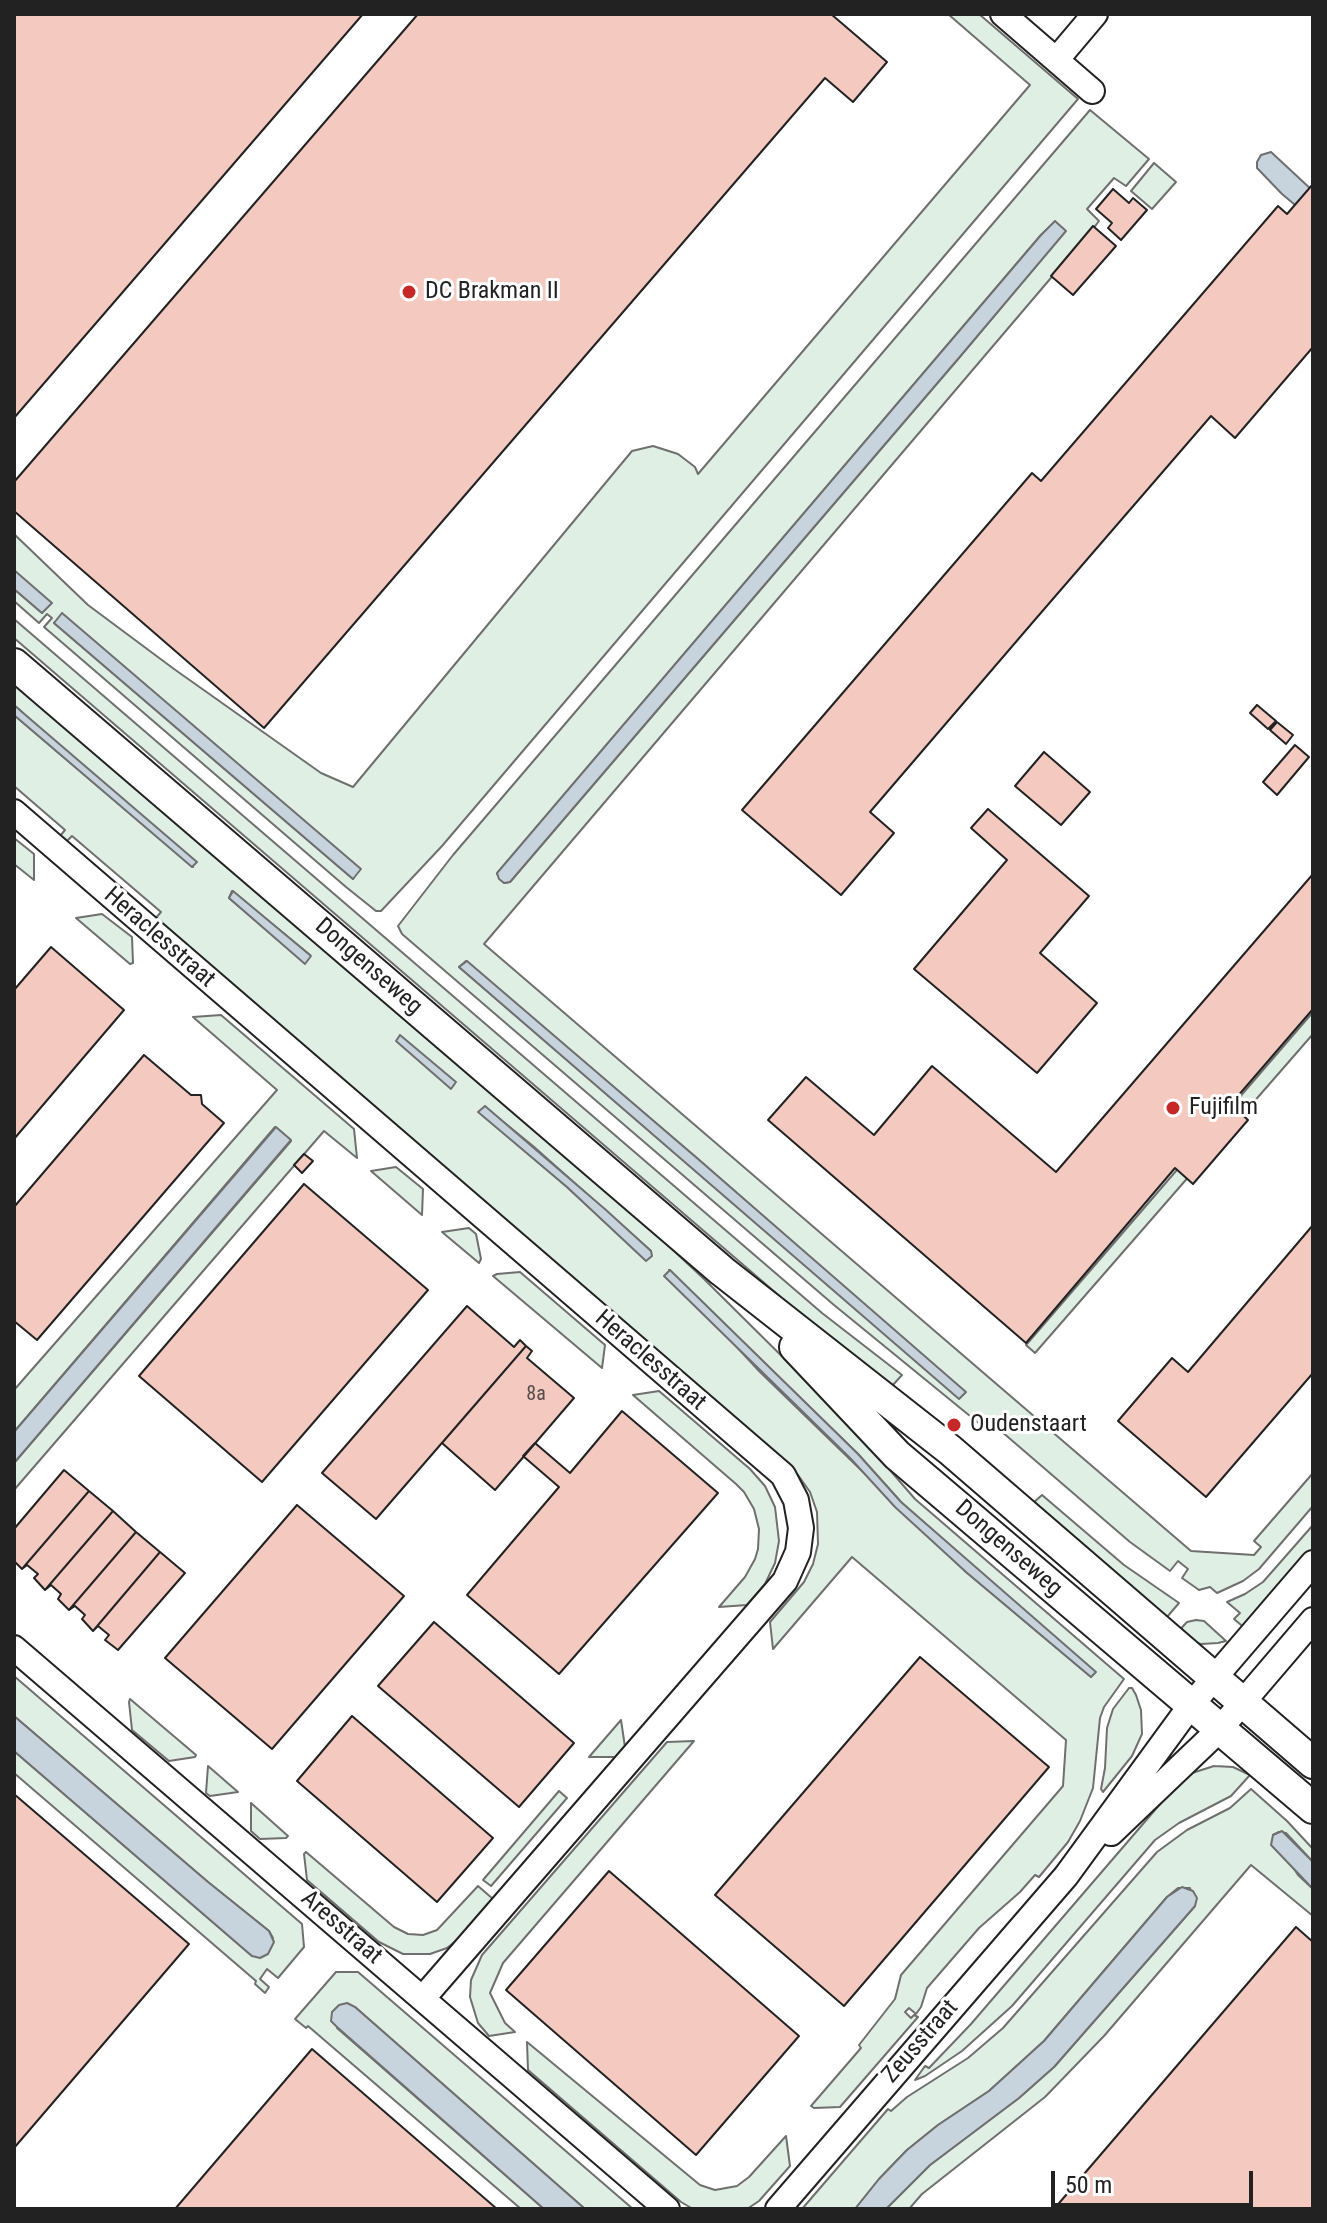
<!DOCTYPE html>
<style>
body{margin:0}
#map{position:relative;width:1327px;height:2223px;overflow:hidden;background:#fff;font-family:"Roboto Condensed",sans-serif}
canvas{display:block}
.frame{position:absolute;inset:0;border:16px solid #222;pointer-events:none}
.scale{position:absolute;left:1051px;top:2171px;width:202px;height:36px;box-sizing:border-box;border:4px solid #222;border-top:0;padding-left:10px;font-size:24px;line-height:28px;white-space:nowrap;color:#222;-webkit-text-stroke:6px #fff;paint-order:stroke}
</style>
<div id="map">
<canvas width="1327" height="2223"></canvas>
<div class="frame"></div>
<div class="scale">50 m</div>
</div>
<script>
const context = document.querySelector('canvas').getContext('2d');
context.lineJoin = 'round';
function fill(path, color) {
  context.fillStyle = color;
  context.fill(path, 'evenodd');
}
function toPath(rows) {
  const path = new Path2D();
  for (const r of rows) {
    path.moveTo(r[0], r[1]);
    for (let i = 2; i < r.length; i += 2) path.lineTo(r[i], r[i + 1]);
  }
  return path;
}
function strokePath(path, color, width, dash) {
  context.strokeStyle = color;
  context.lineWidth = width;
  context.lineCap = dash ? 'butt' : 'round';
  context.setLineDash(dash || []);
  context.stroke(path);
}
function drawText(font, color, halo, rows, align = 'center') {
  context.font = font + ' "Roboto Condensed",sans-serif';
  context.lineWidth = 6;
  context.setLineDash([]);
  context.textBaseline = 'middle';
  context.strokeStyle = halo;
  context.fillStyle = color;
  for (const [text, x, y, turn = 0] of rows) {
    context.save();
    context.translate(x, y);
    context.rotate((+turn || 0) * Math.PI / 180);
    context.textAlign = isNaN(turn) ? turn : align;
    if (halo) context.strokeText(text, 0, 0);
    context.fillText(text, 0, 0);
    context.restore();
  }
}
const green = toPath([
 [948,14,979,14,1078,99,442,846,381,911,376,911,346,887,44,627,52,618,47,614,39,623,14,601,14,589,42,613,14,582,14,534,88,605,174,669,321,773,353,787,632,451,653,446,678,454,695,467,698,474,1030,85,948,14],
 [55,622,354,877,353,879,54,623,55,622],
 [1090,110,1149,159,1126,186,1114,178,1087,209,1099,221,1096,225,484,944,1191,1551,1254,1555,1261,1547,1254,1541,1313,1473,1313,1506,1259,1569,1243,1581,1217,1593,1210,1587,1199,1590,1182,1578,1188,1569,1178,1561,1170,1571,1130,1542,987,1419,981,1425,834,1305,402,934,398,926,453,855,1090,110],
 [1055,222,1065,231,958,359,510,882,504,883,497,874,1041,235,1055,222],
 [466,961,698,1159,965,1393,959,1398,459,967,466,961],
 [1154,163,1176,182,1152,209,1131,191,1154,163],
 [14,619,822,1313,902,1375,892,1386,883,1385,14,638,14,619],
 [14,681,641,1220,704,1279,825,1399,869,1446,915,1499,1124,1679,1104,1707,1100,1718,1093,1788,1080,1821,1068,1842,1039,1877,1035,1875,1020,1892,979,1928,927,1988,921,2007,916,2014,909,2008,905,2012,911,2018,914,2015,918,2017,840,2107,814,2108,811,2106,861,2048,859,2045,895,1999,901,1975,1063,1786,1066,1740,852,1557,773,1649,770,1622,804,1582,813,1564,818,1544,817,1512,810,1492,798,1475,154,920,161,912,72,836,65,843,60,836,65,830,14,786,14,715,193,867,14,705,14,681],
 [232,891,310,955,305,963,229,898,232,891],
 [485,1107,533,1146,651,1251,646,1260,567,1187,479,1112,485,1107],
 [669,1270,858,1454,901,1502,973,1566,1091,1677,966,1572,759,1371,722,1331,669,1270],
 [14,838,34,854,34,880,14,864,14,838],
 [102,914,132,937,133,963,130,964,76,918,102,914],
 [1313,1012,1313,1034,1035,1353,1026,1345,1313,1012],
 [221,1015,354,1129,357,1158,324,1131,14,1490,14,1463,291,1141,275,1127,14,1432,14,1390,277,1090,193,1017,221,1015],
 [396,1167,423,1189,422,1215,371,1171,396,1167],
 [469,1228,476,1234,481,1259,479,1263,442,1232,469,1228],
 [520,1272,605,1345,602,1368,493,1276,497,1274,520,1272],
 [659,1391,750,1469,765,1486,775,1507,779,1541,775,1563,765,1584,747,1605,719,1607,745,1577,755,1559,758,1549,759,1529,754,1509,744,1492,736,1484,633,1395,659,1391],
 [1042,1495,1124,1565,1179,1603,1161,1624,1032,1504,1042,1495],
 [1313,1525,1313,1553,1247,1630,1234,1619,1240,1613,1227,1602,1245,1594,1263,1582,1313,1525],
 [1196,1620,1204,1621,1226,1641,1218,1643,1201,1644,1193,1642,1176,1634,1187,1622,1196,1620],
 [14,1676,302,1924,304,1947,278,1978,267,1969,260,1979,269,1987,265,1993,255,1984,256,1981,14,1773,14,1751,252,1956,273,1938,269,1931,208,1882,14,1716,14,1676],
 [1129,1688,1132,1688,1136,1695,1141,1710,1142,1734,1132,1756,1103,1792,1101,1789,1105,1768,1107,1728,1113,1709,1129,1688],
 [130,1699,196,1755,195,1757,169,1761,132,1730,129,1702,130,1699],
 [621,1720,625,1747,616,1757,589,1757,621,1720],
 [694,1741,503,1963,490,1993,505,2023,515,2032,489,2036,478,2023,470,1997,471,1980,482,1955,667,1742,694,1741],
 [208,1766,238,1792,210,1796,206,1793,208,1766],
 [1214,1766,1233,1767,1250,1775,1231,1796,1179,1823,1155,1840,1012,2006,962,2051,925,2076,915,2080,925,2066,929,2068,971,2024,1167,1796,1189,1774,1214,1766],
 [1251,1789,1287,1821,1313,1849,1313,1862,1286,1833,1279,1832,1273,1835,1298,1875,1313,1889,1313,1916,1251,1865,1104,2036,1045,2097,922,2194,909,2209,886,2209,930,2165,1019,2098,1054,2067,1195,1906,1190,1888,1178,1888,1167,1897,1044,2041,989,2091,938,2125,907,2150,879,2179,855,2209,802,2209,888,2109,891,2111,907,2097,968,2058,1003,2028,1157,1852,1187,1830,1230,1808,1251,1789],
 [559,1791,567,1798,491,1886,483,1880,559,1791],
 [251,1803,288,1836,286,1838,260,1839,251,1831,251,1803],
 [306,1852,394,1927,408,1934,423,1935,437,1930,478,1886,493,1899,461,1937,447,1948,430,1954,403,1954,379,1942,307,1880,304,1854,306,1852],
 [336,1972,358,1972,633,2209,585,2209,355,2007,337,2028,544,2209,521,2209,308,2026,306,2028,295,2019,336,1972],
 [527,2042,700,2185,715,2190,737,2186,749,2177,786,2136,790,2166,759,2201,747,2209,693,2209,681,2202,528,2070,527,2042]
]);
fill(green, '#e0efe3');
strokePath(green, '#6f6f6f', 2);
const water = toPath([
 [1271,152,1313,191,1313,220,1282,194,1257,168,1257,162,1261,155,1271,152],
 [1055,221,1066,231,958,359,510,882,504,883,499,879,497,873,1041,235,1055,221],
 [14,570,52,603,42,613,14,589,14,570],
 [62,613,361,869,353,879,54,623,62,613],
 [14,705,29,718,197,862,192,867,14,715,14,705],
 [233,891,311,956,305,964,229,898,233,891],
 [467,961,698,1159,966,1392,959,1399,459,967,467,961],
 [400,1035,456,1082,451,1089,396,1041,400,1035],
 [485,1106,606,1210,651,1251,652,1256,646,1261,567,1187,478,1112,485,1106],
 [276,1127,291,1140,14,1463,14,1432,276,1127],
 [670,1270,858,1454,901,1502,1096,1672,1091,1677,966,1572,895,1507,851,1459,664,1276,670,1270],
 [14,1716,208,1882,269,1931,274,1942,268,1954,260,1958,252,1956,14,1751,14,1716],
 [1282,1831,1313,1862,1313,1889,1271,1845,1273,1835,1282,1831],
 [1182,1887,1193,1891,1197,1898,1195,1906,1054,2067,1019,2098,930,2165,886,2209,855,2209,879,2179,907,2150,938,2125,989,2091,1044,2041,1167,1897,1182,1887],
 [347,2003,355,2007,585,2209,544,2209,337,2027,331,2021,332,2012,339,2005,347,2003]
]);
fill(water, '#c7d3dd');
strokePath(water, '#6f6f6f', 2);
const building = toPath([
 [14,14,363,14,14,418,14,14],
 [418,14,831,14,887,62,853,102,825,78,264,728,14,511,14,482,418,14],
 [1313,184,1313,347,1235,438,1211,416,1033,622,870,812,894,833,841,895,742,810,1032,473,1041,481,1278,206,1287,214,1313,184],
 [1113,189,1129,203,1133,198,1147,210,1121,240,1108,228,1112,223,1096,209,1113,189],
 [1093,226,1116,246,1073,295,1051,276,1093,226],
 [1257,705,1276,721,1268,729,1250,713,1257,705],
 [1277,722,1293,735,1286,744,1270,730,1277,722],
 [1295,745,1309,757,1277,795,1263,782,1295,745],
 [1044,752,1090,792,1061,825,1015,786,1044,752],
 [988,809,1089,896,1040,953,1097,1003,1037,1073,914,969,1007,860,971,828,988,809],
 [1313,874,1313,1009,1231,1104,1248,1120,1193,1184,1175,1168,1026,1343,768,1120,806,1077,874,1135,932,1066,1056,1172,1313,874],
 [51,947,124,1010,14,1139,14,990,51,947],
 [144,1055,191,1095,201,1095,202,1104,224,1123,37,1340,14,1321,14,1207,144,1055],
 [304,1154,313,1161,302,1173,294,1165,304,1154],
 [304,1184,428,1290,262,1482,139,1376,304,1184],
 [1313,1225,1313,1373,1206,1497,1118,1421,1172,1358,1188,1372,1313,1225],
 [467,1306,514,1347,520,1340,526,1346,376,1519,322,1473,467,1306],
 [526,1346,532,1351,527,1358,574,1398,495,1490,442,1443,526,1346],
 [622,1411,718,1493,559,1674,467,1595,559,1487,523,1456,535,1443,570,1473,622,1411],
 [64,1470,89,1491,22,1569,14,1561,14,1529,64,1470],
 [89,1491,113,1511,45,1590,34,1578,38,1574,27,1565,22,1569,89,1491],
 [297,1505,404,1596,272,1749,165,1658,297,1505],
 [113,1511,136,1532,69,1610,58,1599,61,1594,51,1585,45,1590,113,1511],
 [136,1532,160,1552,93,1631,82,1619,85,1615,75,1606,69,1610,136,1532],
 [160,1552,185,1573,118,1650,105,1640,109,1635,98,1626,93,1631,160,1552],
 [434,1622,574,1743,519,1807,378,1686,434,1622],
 [920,1657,1049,1767,844,2006,715,1895,920,1657],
 [352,1716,493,1838,437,1902,297,1781,352,1716],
 [14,1794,189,1944,14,2148,14,1794],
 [609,1871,799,2036,696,2155,506,1990,609,1871],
 [1296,1927,1313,1942,1313,2209,1054,2209,1296,1927],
 [312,2049,497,2209,175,2209,312,2049]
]);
fill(building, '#f3c9c0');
strokePath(building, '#222', 2);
const minor = toPath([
 [1003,14,1092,91],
 [1057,59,1095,14],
 [14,812,783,1475,796,1500,801,1528,798,1552,785,1581,423,1998],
 [14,1648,667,2209],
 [1111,1833,1219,1730,1313,1620],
 [778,2209,1066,1876,1191,1705,1313,1563]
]);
const tertiary = toPath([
 [14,664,722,1271,950,1450,1313,1763],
 [795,1347,897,1455,1313,1808]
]);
strokePath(minor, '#222', 28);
strokePath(tertiary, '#222', 34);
strokePath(minor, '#fff', 24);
strokePath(tertiary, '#fff', 30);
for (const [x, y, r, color] of [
 [409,292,8,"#c62828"],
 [1173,1108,8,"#c62828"],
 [954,1425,8,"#c62828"]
]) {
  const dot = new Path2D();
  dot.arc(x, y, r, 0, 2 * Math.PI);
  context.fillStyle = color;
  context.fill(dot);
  strokePath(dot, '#fff', 3);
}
drawText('20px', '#564c4a', null, [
 ["8a",536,1395]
]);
drawText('24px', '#222', '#fff', [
 ["DC Brakman II",425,292],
 ["Fujifilm",1189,1108],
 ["Oudenstaart",970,1425]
], 'left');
drawText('24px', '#222', '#fff', [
 ["Heraclesstraat",159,938,41],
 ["Dongenseweg",368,967,41],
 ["Heraclesstraat",650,1361,41],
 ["Dongenseweg",1008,1549,41],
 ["Aresstraat",341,1928,41],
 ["Zeusstraat",921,2042,-49]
]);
</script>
